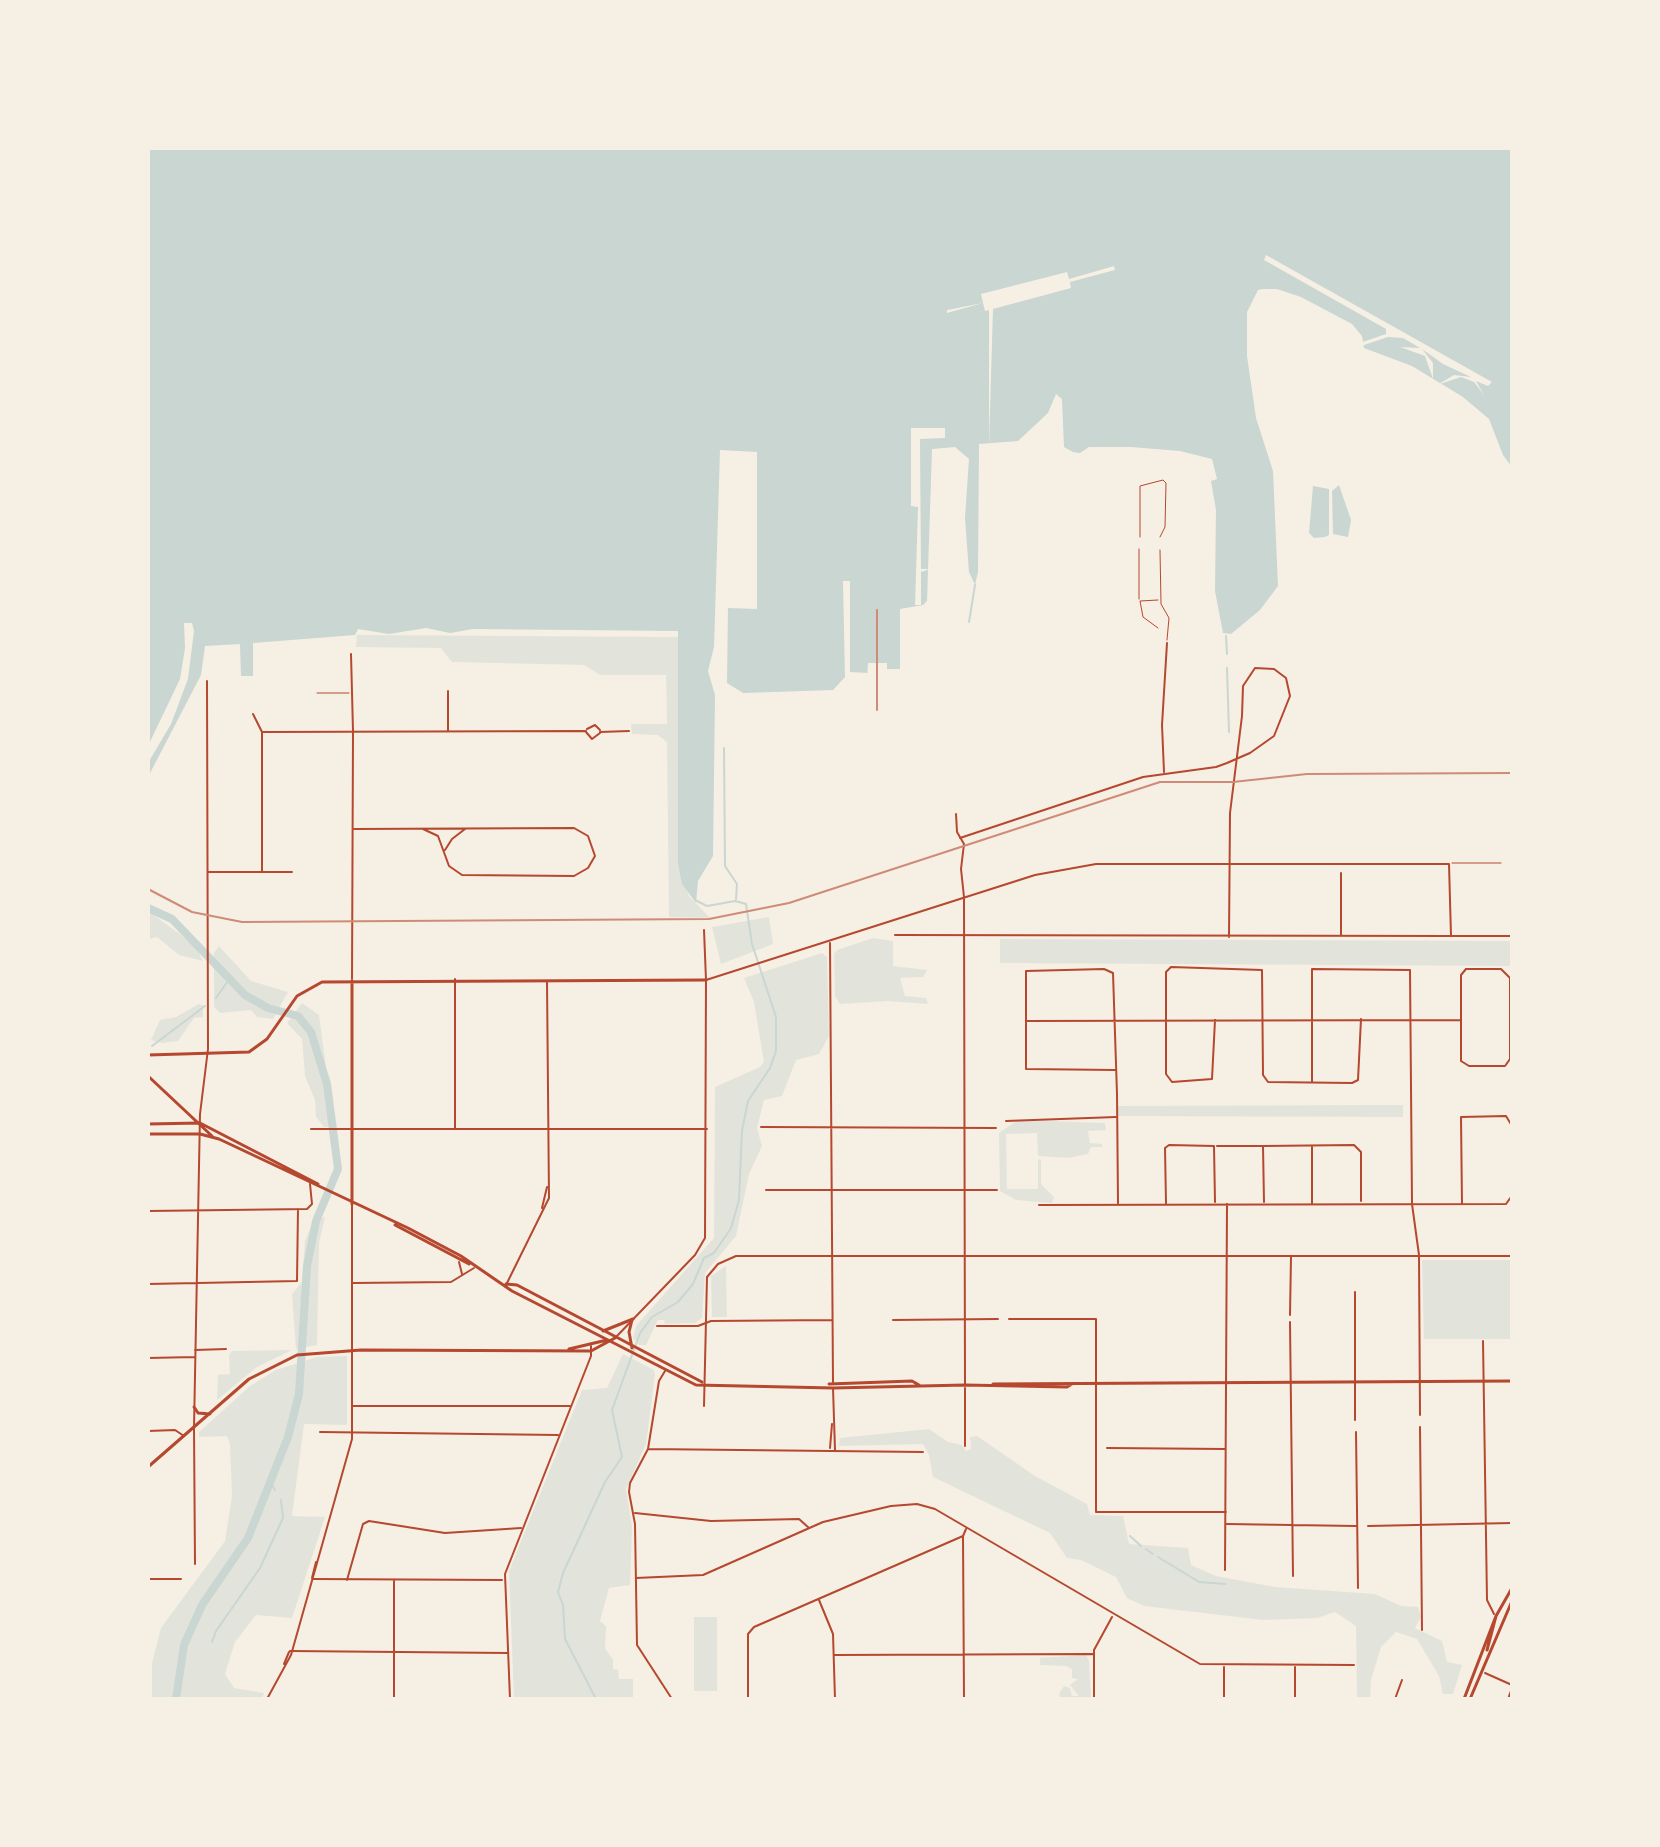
<!DOCTYPE html>
<style>
body{margin:0}
#map{position:relative;width:1660px;height:1847px;overflow:hidden;background:#f6efe4;font-family:Raleway,sans-serif}
canvas{display:block}
.frame{position:absolute;inset:0;border:150px solid #f6efe4;pointer-events:none}
</style>
<div id="map">
<canvas width="1660" height="1847"></canvas>
<div class="frame"></div>
</div>
<script>
const context = document.querySelector('canvas').getContext('2d');
context.lineJoin = 'round';
function fill(path, color) {
  context.fillStyle = color;
  context.fill(path, 'evenodd');
}
function toPath(rows) {
  const path = new Path2D();
  for (const r of rows) {
    path.moveTo(r[0], r[1]);
    for (let i = 2; i < r.length; i += 2) path.lineTo(r[i], r[i + 1]);
  }
  return path;
}
function strokePath(path, color, width, dash) {
  context.strokeStyle = color;
  context.lineWidth = width;
  context.lineCap = dash ? 'butt' : 'round';
  context.setLineDash(dash || []);
  context.stroke(path);
}
fill(toPath([
 [357,635,678,637,678,864,689,896,710,918,669,917,667,742,658,735,632,734,631,724,667,724,666,675,600,675,584,665,452,662,441,648,356,647],
 [148,911,195,945,203,961,179,955,157,937,148,939],
 [769,917,773,944,721,964,712,927],
 [873,938,893,941,893,966,927,970,923,977,900,978,905,996,926,998,928,1004,888,1001,840,1004,835,996,834,954,837,950],
 [1000,939,1512,941,1512,966,1000,963],
 [219,946,251,981,288,992,273,1019,257,1017,251,1010,220,1013,214,1007,214,953],
 [822,953,827,957,829,1036,819,1054,796,1060,782,1096,764,1100,757,1128,762,1146,749,1174,736,1236,705,1273,702,1318,695,1323,665,1324,664,1320,658,1320,646,1345,639,1345,633,1338,636,1326,714,1238,715,1087,760,1067,764,1062,754,1002,744,978],
 [302,1003,319,1015,334,1127,324,1127,316,1117,315,1100,305,1076,302,1039,287,1023],
 [199,1004,203,1005,203,1017,194,1018,178,1041,162,1043,151,1040,160,1020,176,1017],
 [1403,1105,1403,1117,1118,1116,1118,1106],
 [1018,1120,1105,1123,1106,1130,1088,1131,1090,1143,1102,1144,1102,1147,1091,1147,1088,1154,1069,1158,1038,1156,1037,1133,1006,1134,1007,1189,1038,1189,1038,1159,1041,1160,1041,1184,1054,1197,1052,1203,1016,1200,1000,1191,999,1133],
 [325,1217,319,1243,317,1345,296,1349,292,1294,302,1282,305,1241,314,1220],
 [1422,1260,1512,1260,1512,1339,1424,1339],
 [726,1266,727,1317,712,1317,711,1276],
 [292,1350,257,1367,217,1400,218,1375,230,1374,229,1355,232,1351],
 [623,1354,654,1370,655,1375,646,1444,626,1489,632,1527,630,1585,609,1588,600,1621,606,1626,605,1648,613,1660,613,1669,618,1670,619,1679,633,1679,633,1698,640,1699,514,1699,509,1571,582,1390,607,1388],
 [347,1356,347,1425,304,1424,292,1516,325,1517,292,1618,256,1615,235,1642,225,1674,234,1688,264,1693,262,1699,152,1699,152,1663,161,1628,225,1541,232,1496,230,1444,227,1436,199,1437,199,1432,250,1386,276,1370,317,1357],
 [929,1429,948,1442,962,1445,966,1451,971,1449,970,1437,977,1436,1035,1476,1087,1504,1090,1515,1123,1516,1129,1544,1188,1548,1191,1565,1216,1576,1275,1587,1375,1594,1401,1606,1418,1607,1421,1617,1415,1628,1442,1641,1447,1662,1462,1665,1453,1694,1443,1694,1439,1676,1417,1639,1396,1632,1381,1647,1371,1680,1370,1699,1357,1699,1356,1626,1335,1612,1317,1618,1263,1620,1144,1606,1127,1598,1116,1577,1081,1560,1067,1558,1050,1533,933,1477,929,1455,923,1444,839,1446,840,1438],
 [694,1617,717,1617,717,1691,694,1691],
 [1086,1655,1089,1660,1091,1699,1061,1699,1059,1694,1064,1686,1070,1688,1072,1696,1079,1696,1070,1685,1078,1679,1072,1678,1072,1669,1066,1666,1040,1665,1040,1658]
]), '#e2e4dc');
fill(toPath([
 [148,148,1512,148,1512,467,1503,455,1489,419,1463,397,1412,366,1364,348,1362,336,1352,324,1301,297,1277,289,1263,289,1258,290,1247,312,1247,356,1256,418,1273,471,1278,586,1260,610,1231,634,1223,633,1215,591,1216,510,1211,481,1217,479,1212,459,1180,451,1131,447,1089,447,1080,453,1073,452,1064,447,1062,399,1056,394,1048,413,1018,441,979,444,978,572,975,585,969,572,965,518,969,459,955,447,932,449,927,601,923,605,900,609,900,669,887,669,887,663,868,663,867,679,844,678,833,690,743,693,727,683,728,608,757,609,757,452,720,450,714,647,708,671,715,695,713,856,698,881,696,903,682,884,678,864,678,631,473,629,450,633,426,628,389,634,358,629,355,635,253,643,253,676,241,676,240,644,205,646,201,675,148,777,148,763,171,724,188,679,194,631,192,623,184,623,185,648,180,679,148,746],
 [1339,485,1351,520,1348,537,1333,534,1332,491],
 [1313,486,1329,489,1329,535,1325,537,1314,538,1309,533]
]), '#c9d6d2');
fill(toPath([
 [1266,255,1492,382,1488,386,1476,381,1484,395,1474,382,1461,377,1437,385,1454,375,1471,377,1443,364,1422,349,1433,363,1433,379,1425,356,1400,347,1420,348,1403,338,1388,337,1358,347,1357,344,1386,334,1386,329,1264,260],
 [1114,266,1115,270,1070,282,1071,288,993,309,989,445,989,310,985,311,983,303,947,313,947,310,983,303,981,294,1067,272,1069,279],
 [911,428,945,428,945,438,920,439,921,569,930,569,921,572,921,605,915,605,918,507,911,506],
 [843,581,850,581,850,672,868,673,868,680,845,680]
]), '#f6efe4');
strokePath(toPath([
 [969,622,975,585],
 [1226,636,1227,654],
 [1227,668,1229,732],
 [724,748,725,866,737,884,736,899],
 [216,998,228,981],
 [152,1046,205,1006],
 [272,1485,275,1490],
 [1130,1536,1141,1546],
 [1146,1549,1153,1554],
 [1158,1557,1199,1582,1225,1584],
 [212,1642,216,1631,260,1568,283,1518,281,1500],
 [596,1699,565,1639,563,1605,558,1592,563,1573,605,1482,622,1457,612,1410,640,1333,652,1317,678,1302,693,1284,704,1258,714,1253,731,1228,739,1200,742,1131,748,1101,770,1068,776,1051,776,1017,752,944,746,904,735,901,707,906,695,900]
]), '#c9d6d2', 2);
strokePath(toPath([
 [148,908,172,919,245,995,268,1008,298,1016,311,1032,327,1084,338,1169,316,1221,307,1266,299,1394,288,1437,248,1538,202,1605,184,1645,176,1699]
]), '#c9d6d2', 8);
strokePath(toPath([
 [1140,537,1140,486,1163,480,1166,483,1165,527,1160,537],
 [1160,550,1161,604,1169,618,1167,640],
 [1139,599,1139,549],
 [1158,628,1143,617,1140,601,1158,600],
 [317,693,349,693],
 [1452,863,1501,863]
]), '#b5482f', 1);
strokePath(toPath([
 [351,654,353,731],
 [448,691,448,731],
 [253,714,262,732,262,872],
 [587,729,595,725,600,730],
 [262,732,586,731],
 [586,732,592,739,600,733],
 [600,732,629,731],
 [1164,772,1162,725,1167,643],
 [956,814,957,832,964,844,961,869,964,897],
 [354,829,574,828,588,836,595,856,588,868,574,876,462,875,449,866,438,836,423,829],
 [960,838,1143,777,1216,767,1227,763,1243,756,1250,753,1274,736,1290,696,1286,678,1274,669,1255,668,1243,686,1242,716,1230,813,1229,937],
 [445,850,452,839,465,829],
 [209,872,292,872],
 [704,930,706,980],
 [895,935,1450,936],
 [1341,936,1341,873],
 [830,943,833,1382],
 [1466,969,1501,969,1510,978,1510,1059,1505,1066,1469,1066,1461,1061,1461,975,1466,969],
 [455,979,455,1129],
 [1215,1020,1212,1079,1172,1082,1166,1074,1166,972,1171,967,1262,970,1263,1075,1268,1082,1352,1083,1358,1080,1361,1019],
 [1026,1021,1461,1020],
 [1115,1070,1026,1069,1026,971,1104,969,1113,973,1117,1094,1118,1203],
 [1312,1082,1312,969,1410,970,1412,1204,1419,1255,1420,1415],
 [1006,1121,1116,1117],
 [761,1127,996,1128],
 [311,1129,707,1129],
 [1217,1146,1262,1146],
 [766,1190,997,1190],
 [1264,1202,1263,1146,1354,1145,1361,1152,1361,1201],
 [1166,1203,1165,1148,1169,1145,1214,1146,1215,1202],
 [1312,1203,1312,1147],
 [1039,1205,1506,1204,1511,1197,1512,1126,1506,1116,1461,1117,1462,1204],
 [542,1208,547,1187],
 [148,1211,307,1209,312,1204,310,1184],
 [459,1262,462,1274],
 [353,1283,451,1282,474,1268],
 [507,1283,549,1198,547,981],
 [148,1284,297,1281,298,1209],
 [1355,1292,1355,1420],
 [1290,1315,1291,1257],
 [1009,1319,1096,1319,1096,1512,1226,1512],
 [893,1320,998,1319],
 [1290,1322,1293,1576],
 [657,1326,698,1326,711,1321,832,1320],
 [1483,1341,1487,1600,1494,1614],
 [195,1350,226,1349],
 [148,1358,195,1357],
 [665,1371,659,1381,648,1449,630,1483,629,1492,635,1524,637,1645,672,1699],
 [833,1388,835,1450],
 [965,1388,965,1446],
 [353,1406,570,1406],
 [704,1406,707,1277,718,1264,736,1256,1512,1256],
 [1420,1427,1422,1630],
 [148,1431,175,1430,184,1436],
 [320,1432,558,1435],
 [1356,1432,1358,1588],
 [830,1448,832,1424],
 [1107,1448,1225,1449],
 [648,1449,923,1452],
 [635,1513,711,1521,799,1519,809,1528],
 [1227,1524,1356,1526],
 [1368,1526,1512,1523],
 [195,1564,194,1428,200,1114,208,1049,207,681],
 [1225,1570,1227,1204],
 [636,1578,703,1575,823,1522,891,1506,917,1504,935,1509,1200,1664,1354,1665],
 [148,1579,181,1579],
 [313,1579,502,1580],
 [347,1580,363,1524,369,1521,445,1533,521,1528],
 [819,1600,833,1634,835,1699],
 [290,1651,508,1653],
 [834,1655,1093,1654],
 [1295,1667,1295,1699],
 [1485,1673,1512,1685],
 [394,1699,394,1581],
 [510,1699,505,1574,591,1356,591,1346],
 [748,1699,748,1634,754,1627,963,1536],
 [964,1699,963,1536,966,1529],
 [1094,1699,1094,1650,1112,1617],
 [1224,1699,1224,1667],
 [1395,1699,1402,1680],
 [1508,1699,1512,1688]
]), '#b5482f', 2);
strokePath(toPath([
 [964,899,965,1385],
 [352,979,353,732],
 [616,1337,695,1255,705,1238,706,980,1035,875,1096,864,1449,864,1451,936,1512,936],
 [312,1578,316,1562],
 [284,1664,289,1652],
 [267,1699,291,1655,352,1439,352,1205]
]), '#b5482f', 2);
strokePath(toPath([
 [352,981,352,1204],
 [148,1055,249,1052,267,1039,297,996,322,982,706,980],
 [148,1076,212,1136],
 [148,1124,200,1123,318,1184],
 [148,1134,200,1134,219,1139,408,1228,461,1256,512,1291,696,1385,833,1388,965,1385,1067,1387,1072,1384],
 [395,1225,469,1264],
 [506,1284,517,1285,702,1382],
 [632,1320,629,1332,632,1348],
 [603,1331,633,1319],
 [569,1349,607,1340],
 [829,1384,912,1381,919,1385],
 [993,1384,1512,1381],
 [194,1407,198,1413,210,1414],
 [148,1467,249,1379,297,1355,361,1350,591,1351,615,1338],
 [1487,1650,1496,1616],
 [1464,1699,1496,1616,1512,1588],
 [1470,1699,1512,1601]
]), '#b5482f', 3);
strokePath(toPath([
 [877,610,877,710],
 [148,889,192,912,242,922,709,919,789,903,1160,782,1233,782,1307,774,1512,773]
]), '#cf8b77', 2);
</script>
